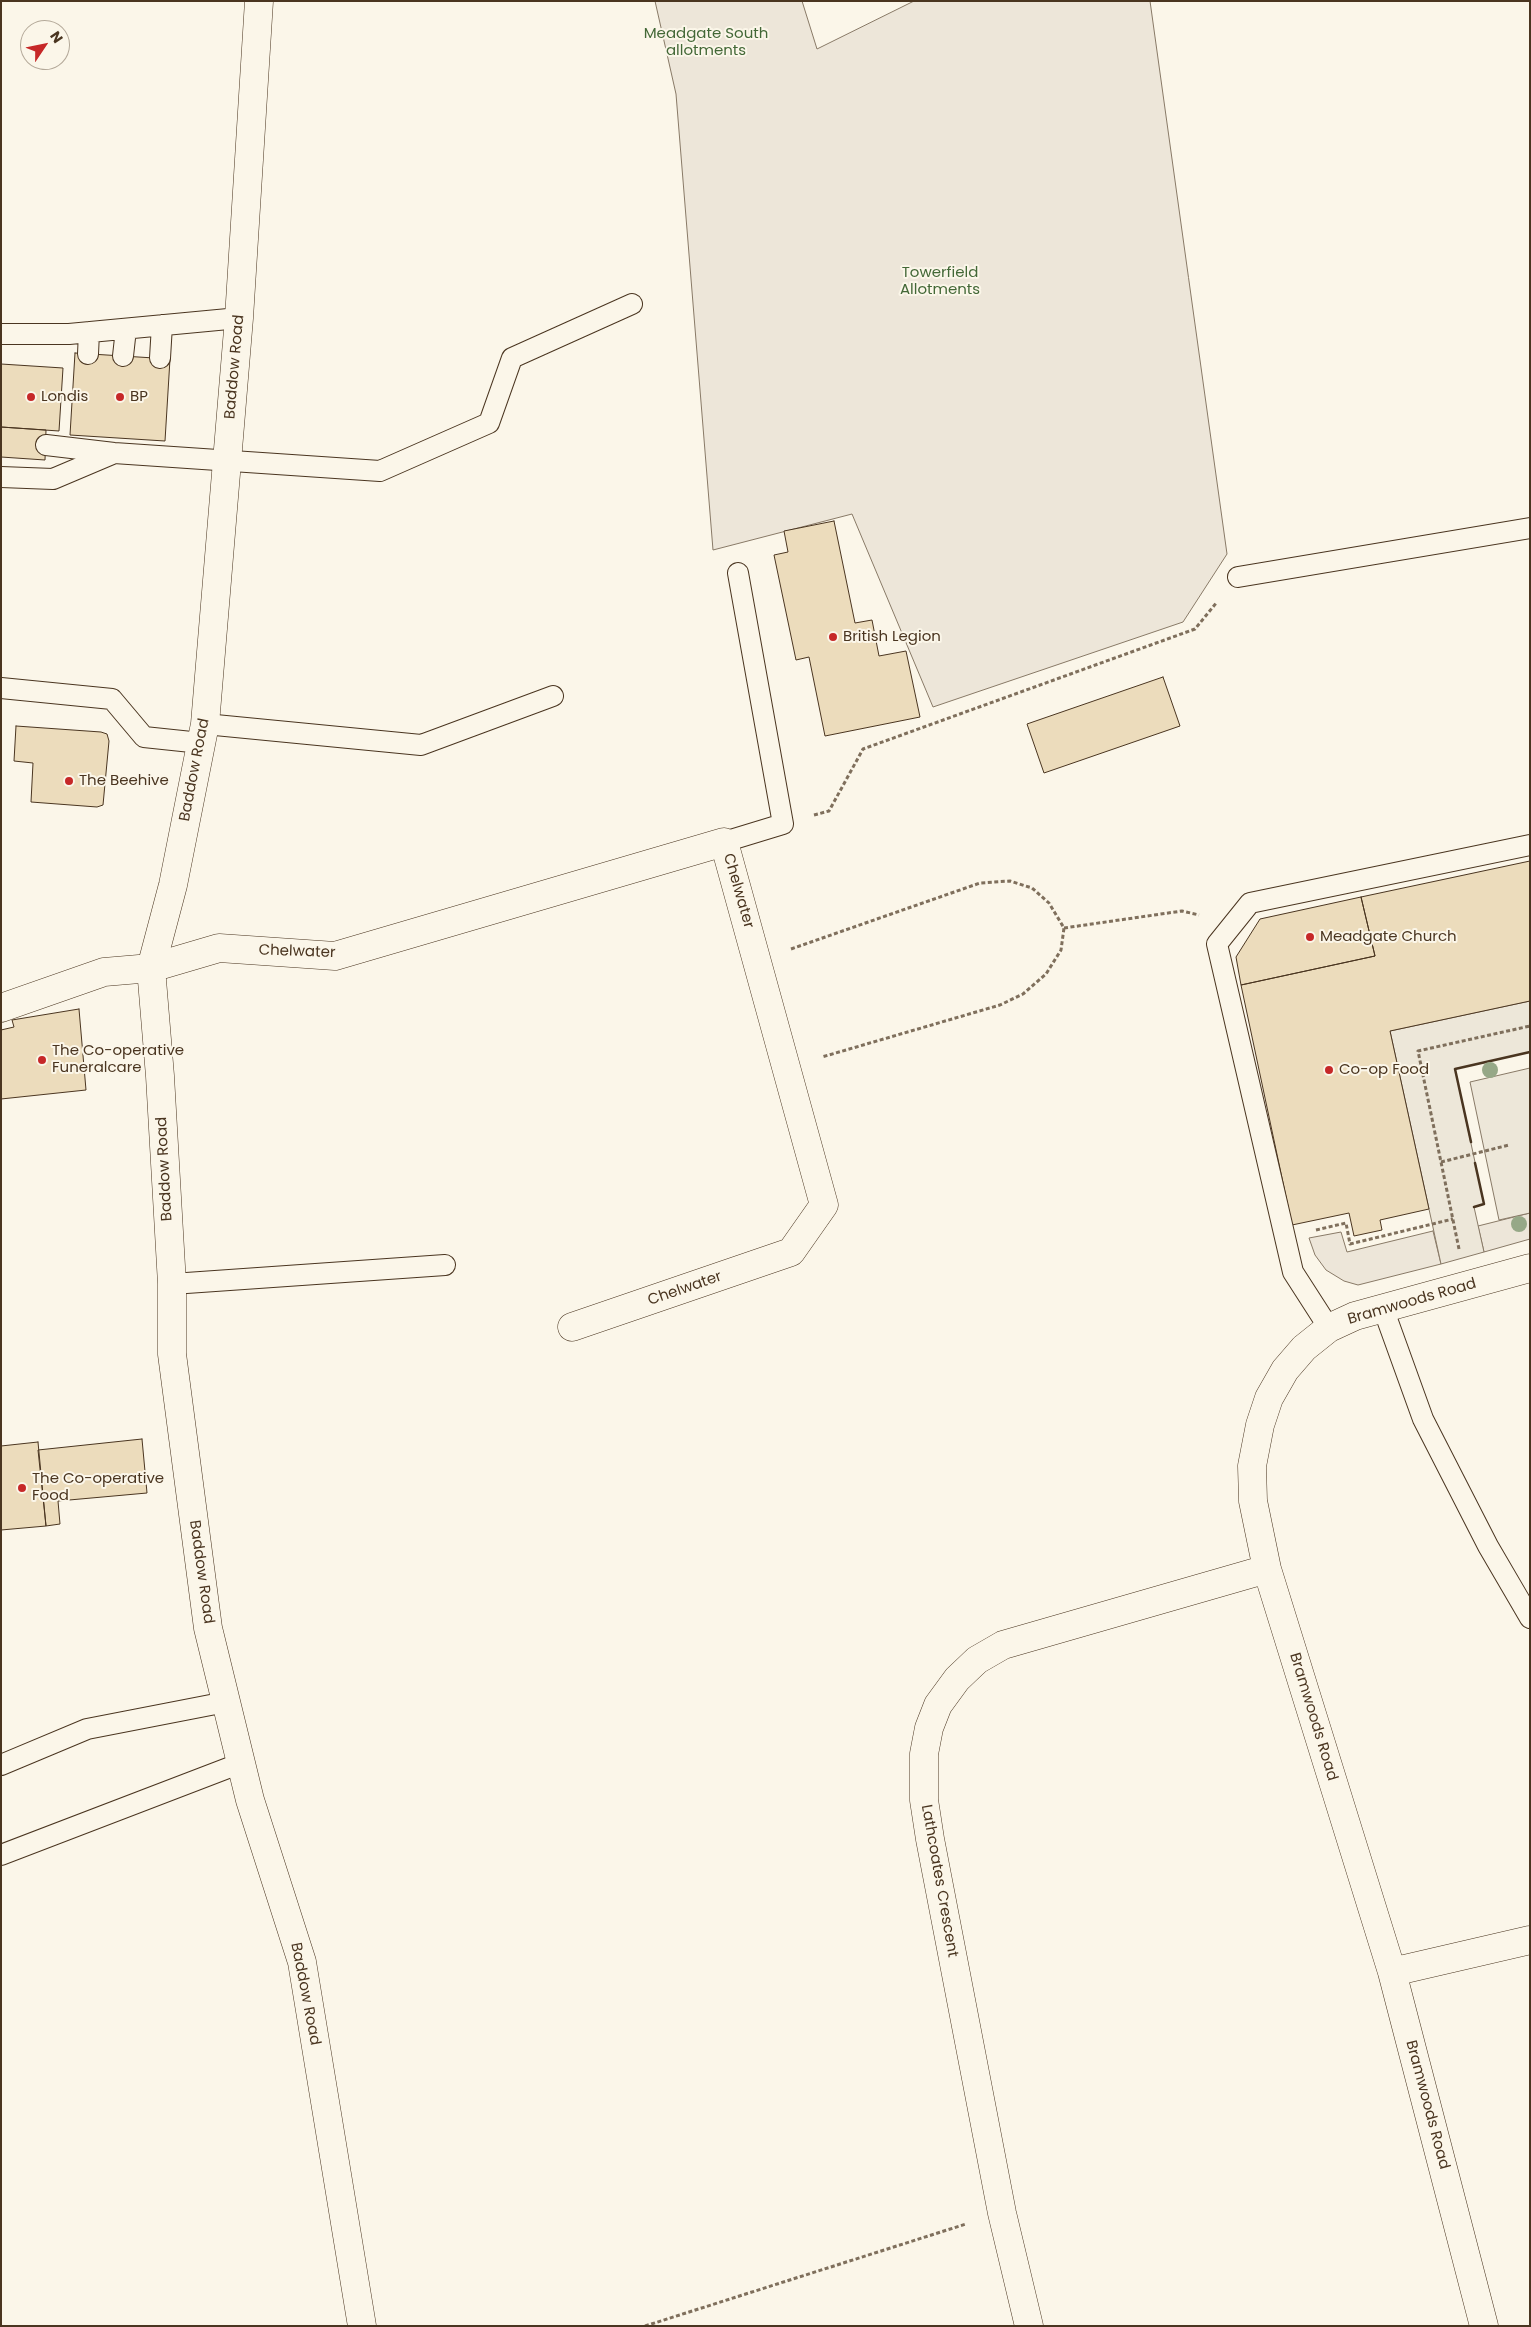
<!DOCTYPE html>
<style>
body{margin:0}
#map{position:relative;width:1531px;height:2327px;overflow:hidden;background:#fbf6e9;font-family:Poppins,sans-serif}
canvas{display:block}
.frame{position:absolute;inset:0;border:2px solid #4a3520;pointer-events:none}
.north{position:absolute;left:20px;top:20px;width:50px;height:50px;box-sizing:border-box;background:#fbf6e9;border:1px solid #b4a999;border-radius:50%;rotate:56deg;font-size:14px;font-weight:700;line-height:20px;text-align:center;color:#4a3520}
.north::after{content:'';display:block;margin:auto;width:18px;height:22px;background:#c62828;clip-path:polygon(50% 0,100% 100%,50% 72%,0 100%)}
</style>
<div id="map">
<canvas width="1531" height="2327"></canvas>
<div class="frame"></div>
<div class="north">N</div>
</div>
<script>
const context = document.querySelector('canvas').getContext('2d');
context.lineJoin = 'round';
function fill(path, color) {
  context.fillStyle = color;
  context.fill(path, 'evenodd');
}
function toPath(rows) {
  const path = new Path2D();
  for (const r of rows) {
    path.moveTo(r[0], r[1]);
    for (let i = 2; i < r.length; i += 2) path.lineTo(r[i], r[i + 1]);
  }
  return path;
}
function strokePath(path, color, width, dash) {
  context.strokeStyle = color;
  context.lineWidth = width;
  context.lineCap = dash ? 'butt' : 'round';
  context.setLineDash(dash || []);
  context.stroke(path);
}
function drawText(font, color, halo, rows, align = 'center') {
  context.font = font + ' Poppins,sans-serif';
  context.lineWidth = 4;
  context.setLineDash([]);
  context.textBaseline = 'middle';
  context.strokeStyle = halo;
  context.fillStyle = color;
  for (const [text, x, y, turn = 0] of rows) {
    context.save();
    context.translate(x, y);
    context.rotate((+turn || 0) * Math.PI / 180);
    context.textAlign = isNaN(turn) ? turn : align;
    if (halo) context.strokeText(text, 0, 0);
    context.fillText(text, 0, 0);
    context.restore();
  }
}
const green = toPath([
 [655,1,802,1,817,49,914,1,1150,1,1227,554,1183,622,933,707,852,514,713,550,676,94,655,1],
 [1530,1213,1530,1239,1484,1252,1478,1226,1530,1213],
 [1433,1231,1441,1264,1358,1285,1344,1281,1326,1270,1315,1255,1309,1238,1341,1232,1347,1252,1433,1231]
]);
fill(green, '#ede6d9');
strokePath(green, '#887966', 1);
const parking = toPath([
 [1530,1001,1530,1052,1455,1069,1484,1204,1474,1207,1484,1252,1441,1264,1390,1031,1530,1001],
 [1530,1068,1530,1213,1499,1220,1470,1082,1530,1068]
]);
fill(parking, '#ede7d9');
strokePath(parking, '#887966', 1);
const building = toPath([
 [75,353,170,359,165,441,70,435,75,353],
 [1,364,63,368,59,431,1,427,1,364],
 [1,427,46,430,45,460,1,457,1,427],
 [834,521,855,623,872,620,879,656,906,651,920,717,825,736,809,657,796,660,774,555,788,552,784,531,834,521],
 [1163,677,1180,726,1044,773,1027,724,1163,677],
 [16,726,101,732,107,734,109,741,103,805,97,807,31,802,33,763,14,761,16,726],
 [1530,861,1530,1001,1390,1031,1429,1209,1380,1220,1382,1230,1354,1236,1349,1213,1292,1225,1241,985,1375,956,1361,897,1530,861],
 [1361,897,1375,956,1241,985,1236,957,1260,919,1361,897],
 [79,1009,86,1090,1,1099,1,1030,14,1027,12,1020,79,1009],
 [142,1439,147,1493,58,1501,60,1524,46,1526,38,1450,142,1439],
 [38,1442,46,1526,1,1530,1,1446,38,1442]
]);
fill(building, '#ecdcbc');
strokePath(building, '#4a3520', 1);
const lane = toPath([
 [1,334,69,334,239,318],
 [88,354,89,332],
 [123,356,126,329],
 [160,358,162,325],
 [46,445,114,453,380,471,489,423,512,358,632,304],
 [1,477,53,479,112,454],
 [1238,577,1530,528],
 [1,688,112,699,144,737,201,743],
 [205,724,421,745,553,696],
 [724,842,783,824,738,573],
 [172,1284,445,1265],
 [1383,1308,1423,1419,1488,1546,1530,1618],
 [1329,1328,1293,1272,1217,944,1250,903,1530,845],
 [1,1765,87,1729,226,1702],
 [1,1855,241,1763]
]);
const street = toPath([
 [151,968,219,948,335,956,724,842,824,1205,791,1252,572,1327],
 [1392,1972,1530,1940],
 [1029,2326,1002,2213,930,1839,924,1800,924,1754,929,1728,938,1705,957,1679,977,1660,1003,1645,1267,1569],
 [1484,2326,1392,1972,1267,1569,1253,1501,1252,1466,1260,1425,1269,1398,1285,1370,1304,1348,1329,1328,1355,1316,1530,1268]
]);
const secondary = toPath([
 [259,1,239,318,205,724,173,885,151,968,160,1076,172,1284,172,1354,208,1628,250,1800,302,1962,362,2326],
 [1,1008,104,972,151,968]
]);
strokePath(lane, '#4a3520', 22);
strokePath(street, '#4a3520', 29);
strokePath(secondary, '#4a3520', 29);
strokePath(toPath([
 [814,815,829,811,863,749,1195,629,1217,602],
 [1064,928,1182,911,1199,915],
 [791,949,980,883,1010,881,1032,888,1049,903,1064,928,1061,950,1046,974,1023,994,1000,1005,822,1057],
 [1441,1162,1509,1145],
 [1316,1230,1346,1223,1350,1244,1453,1219],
 [1459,1249,1418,1051,1530,1026],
 [645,2326,966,2224]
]), '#7f6f5c', 3, [4, 2.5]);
strokePath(lane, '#fbf6e9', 20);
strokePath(street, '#fbf6e9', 28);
strokePath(secondary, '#fbf6e9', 28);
strokePath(toPath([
 [1471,1142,1455,1069,1530,1052],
 [1474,1207,1484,1204,1475,1163]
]), '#4a3520', 2.5);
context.fillStyle = '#96a887';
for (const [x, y] of [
 [1490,1070],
 [1519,1224]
]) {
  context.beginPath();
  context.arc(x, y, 8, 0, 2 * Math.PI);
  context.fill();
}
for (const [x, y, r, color] of [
 [31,397,5,"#c62828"],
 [120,397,5,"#c62828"],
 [833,637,5,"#c62828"],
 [69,781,5,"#c62828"],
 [1310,937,5,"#c62828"],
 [42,1060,5,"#c62828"],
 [1329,1070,5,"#c62828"],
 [22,1488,5,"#c62828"]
]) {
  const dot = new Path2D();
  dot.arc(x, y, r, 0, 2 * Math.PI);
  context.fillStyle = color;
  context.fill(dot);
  strokePath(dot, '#fbf6e9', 2);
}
drawText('15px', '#436837', '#fbf6e9', [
 ["Meadgate South",706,34],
 ["allotments",706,51],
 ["Towerfield",940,273],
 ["Allotments",940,290]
]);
drawText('15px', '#4a3520', '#fbf6e9', [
 ["Baddow Road",235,367,-85],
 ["Baddow Road",195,770,-79],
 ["Chelwater",738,891,74],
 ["Chelwater",297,952,2],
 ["Baddow Road",165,1169,-93],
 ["Chelwater",685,1289,-19],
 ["Bramwoods Road",1412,1302,-16],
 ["Baddow Road",201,1572,82],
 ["Bramwoods Road",1313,1717,73],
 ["Lathcoates Crescent",939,1881,80],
 ["Baddow Road",305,1994,79],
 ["Bramwoods Road",1427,2105,75]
]);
drawText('15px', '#4a3520', '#fbf6e9', [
 ["Londis",41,397],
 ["BP",130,397],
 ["British Legion",843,637],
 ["The Beehive",79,781],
 ["Meadgate Church",1320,937],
 ["The Co-operative",52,1051],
 ["Funeralcare",52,1068],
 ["Co-op Food",1339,1070],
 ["The Co-operative",32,1479],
 ["Food",32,1496]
], 'left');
</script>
